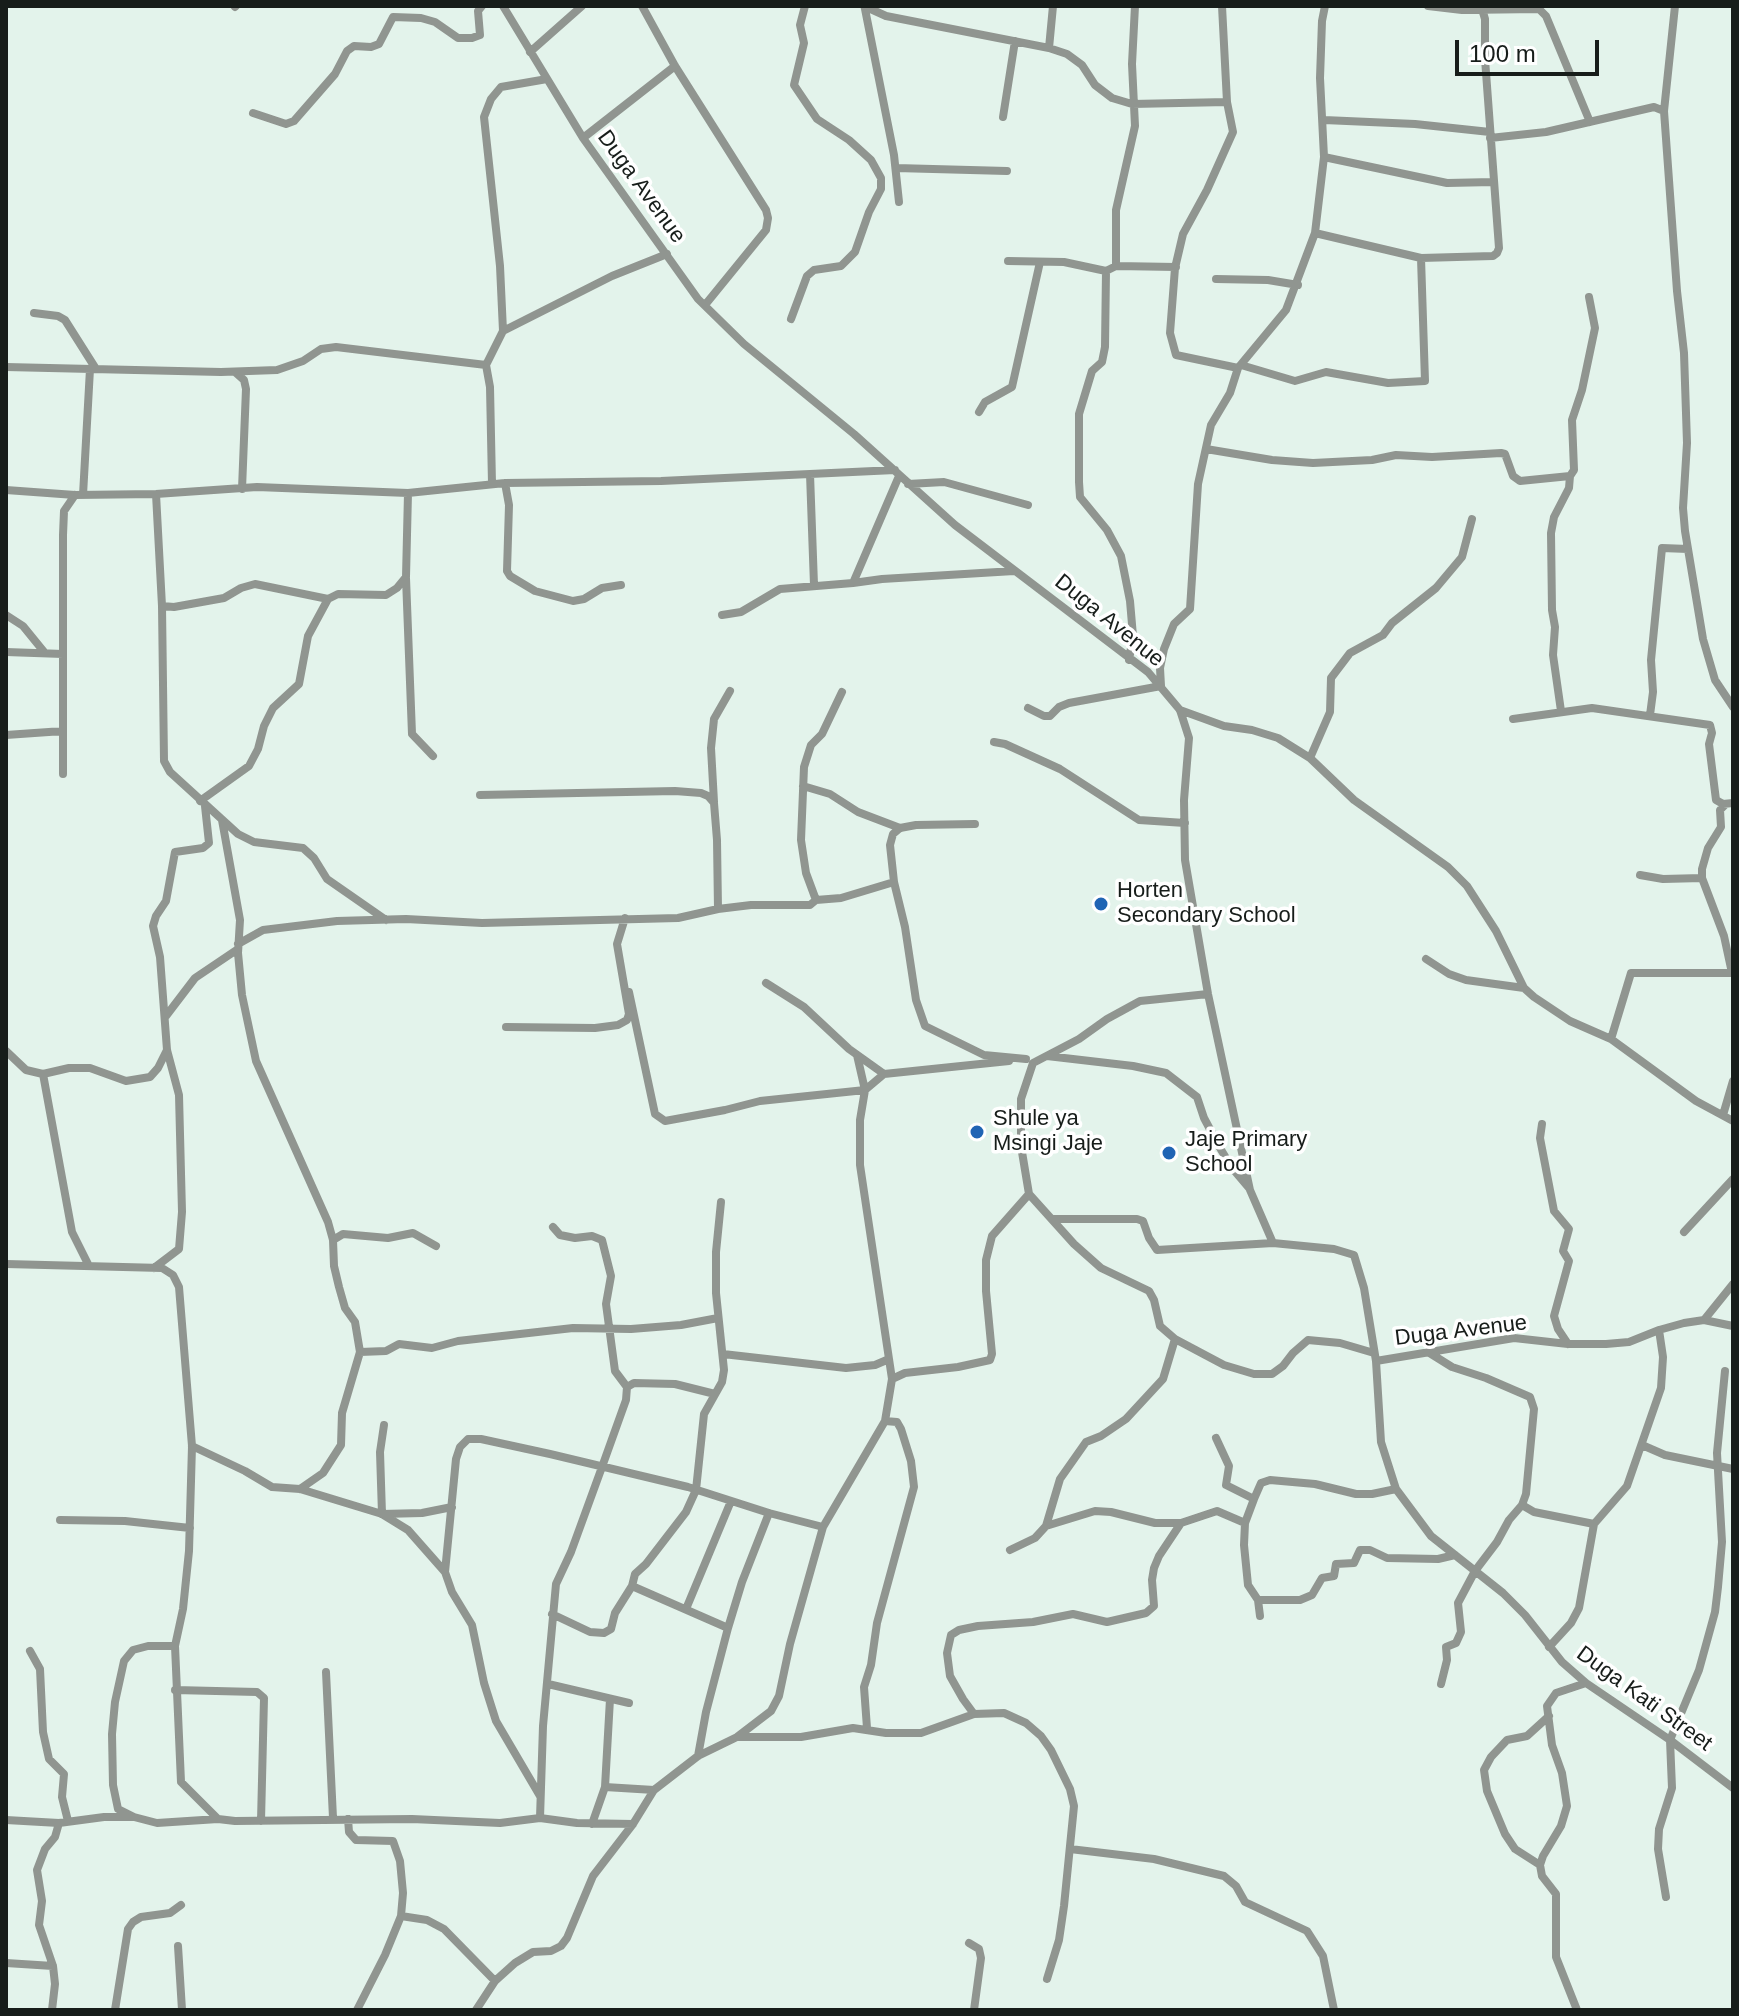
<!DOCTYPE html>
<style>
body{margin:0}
#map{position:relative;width:1739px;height:2016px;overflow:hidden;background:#e3f3eb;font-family:Arial,sans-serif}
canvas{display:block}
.frame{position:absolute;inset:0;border:8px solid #171d1a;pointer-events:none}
.scale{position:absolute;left:1455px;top:40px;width:144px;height:36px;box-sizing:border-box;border:4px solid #171d1a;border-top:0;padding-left:10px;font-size:24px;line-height:28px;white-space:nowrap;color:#171d1a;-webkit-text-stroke:6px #fff;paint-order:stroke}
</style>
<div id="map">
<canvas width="1739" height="2016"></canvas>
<div class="frame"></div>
<div class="scale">100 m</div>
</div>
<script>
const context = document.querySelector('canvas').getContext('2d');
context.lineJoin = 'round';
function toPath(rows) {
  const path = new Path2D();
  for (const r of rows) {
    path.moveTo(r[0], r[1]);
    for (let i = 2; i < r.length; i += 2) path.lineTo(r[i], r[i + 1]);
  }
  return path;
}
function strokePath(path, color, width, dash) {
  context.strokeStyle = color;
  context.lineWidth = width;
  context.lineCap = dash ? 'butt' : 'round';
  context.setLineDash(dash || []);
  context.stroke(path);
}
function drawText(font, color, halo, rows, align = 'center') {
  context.font = font + ' Arial,sans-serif';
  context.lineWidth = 7;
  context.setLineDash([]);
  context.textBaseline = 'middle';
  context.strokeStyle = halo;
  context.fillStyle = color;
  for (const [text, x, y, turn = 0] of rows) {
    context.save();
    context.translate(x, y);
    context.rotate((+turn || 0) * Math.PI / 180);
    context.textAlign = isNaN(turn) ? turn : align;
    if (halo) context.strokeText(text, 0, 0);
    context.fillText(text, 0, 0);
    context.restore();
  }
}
strokePath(toPath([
 [503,6,583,138,698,299,744,344,854,434,955,525,1148,672,1180,710,1189,738,1184,800,1185,860,1208,994,1250,1190,1273,1243,1334,1249,1354,1255,1364,1288,1376,1361,1514,1338,1568,1344,1606,1344,1629,1342,1659,1330,1684,1323,1704,1320,1733,1326],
 [642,6,675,66,766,210,768,218,766,230,705,305],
 [864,6,886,16,1049,48,1067,54,1082,65,1095,85,1112,98,1132,104,1227,102],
 [1222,6,1227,102,1233,132,1207,190,1183,234,1175,268,1170,333,1176,355,1238,368],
 [1428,6,1462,10,1539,9,1546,16,1590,122],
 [1675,6,1664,111,1677,291,1684,353,1687,443,1683,508,1685,531,1703,639,1715,680,1733,707],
 [235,7,236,6],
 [865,9,894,155,899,202],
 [1049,48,1053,6],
 [530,52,582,6],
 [253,113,286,124,294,121,335,74,347,51,354,46,371,47,379,44,393,17,421,18,435,22,458,38,472,38,480,35,478,11,482,6],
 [1003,117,1015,41],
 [1324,120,1415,124,1490,132],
 [583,138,675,66],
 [1490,138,1546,132,1654,107,1664,111],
 [1324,157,1447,183,1493,182],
 [896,168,1007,171],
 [1315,233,1421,258,1493,256,1497,253,1499,248,1485,59,1485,19,1482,9],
 [1008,261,1064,262,1106,271,1116,266,1176,267],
 [1116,266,1116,210,1135,126,1132,64,1135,6],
 [1106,271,1105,347,1102,362,1092,371,1079,414,1079,482,1080,497,1107,530,1121,556,1130,601,1133,636,1129,660],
 [1216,279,1268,280,1298,285],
 [34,313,58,316,65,320,96,369],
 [791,319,807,276,814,270,841,266,855,252,869,212,881,189,881,178,871,160,849,140,817,119,794,85,804,43,800,25,805,6],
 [503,331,500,266,484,117,491,99,501,87,547,79],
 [1241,365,1295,381,1326,372,1388,383,1425,381,1421,258],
 [6,367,221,372,277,370,303,361,321,349,336,347,486,365],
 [235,372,244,380,246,389,242,489],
 [979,412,985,402,1012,387,1040,262],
 [1206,449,1272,460,1313,463,1372,460,1396,455,1432,457,1501,453,1505,454,1513,476,1520,481,1570,476,1574,470,1572,420,1582,390,1595,328,1589,297],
 [810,474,814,585],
 [505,483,509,505,507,571,510,576,535,591,573,601,584,599,602,588,621,585],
 [492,484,490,387,486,365,503,331,612,276,667,254],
 [908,484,944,482,1028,505],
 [6,490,75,495,156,494,257,487,408,493,505,483,661,481,895,470],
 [156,494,162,606,164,761,170,772,238,834,254,842,303,848,314,858,327,879,386,920],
 [83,495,90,369],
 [406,578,412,734,433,756],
 [853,583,882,579,1014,571],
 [162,606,174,607,224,598,241,588,255,584,328,599],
 [6,615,23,626,45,653],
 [722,615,741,612,780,589,853,583,899,476],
 [6,652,63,654],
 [1028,708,1044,716,1050,716,1059,707,1069,703,1161,686,1160,668,1164,649,1174,624,1190,609,1198,484,1211,425,1230,393,1238,368,1286,310,1315,233,1324,157,1320,78,1322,21,1325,6],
 [1180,710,1224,726,1252,730,1278,738,1310,758,1354,800,1448,867,1467,886,1496,931,1524,988,1534,997,1570,1021,1611,1039,1696,1101,1733,1121],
 [1561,711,1553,655,1555,627,1552,610,1551,533,1554,517,1569,488,1570,476],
 [1650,715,1653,692,1651,660,1662,548,1688,549],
 [1513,719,1592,708,1710,725,1712,733,1709,744,1716,800,1723,804,1733,803],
 [6,735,63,731],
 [994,742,1005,744,1060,769,1139,820,1185,823],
 [1310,758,1330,712,1331,678,1350,653,1383,635,1392,623,1436,588,1462,557,1472,519],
 [63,774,63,535,64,511,75,495],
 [803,786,830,794,858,812,900,828],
 [480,795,675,791,701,793,708,796,714,803,717,840,718,909],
 [200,801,249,766,258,749,264,726,273,708,299,684,308,636,328,599,338,594,386,595,397,588,406,577,408,493],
 [714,802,711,748,714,719,730,691],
 [1726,804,1720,810,1721,827,1708,848,1702,869,1702,878,1724,936,1732,973],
 [222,820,240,920,238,953,242,995,256,1061,328,1222,333,1240,334,1266,339,1287,345,1308,355,1322,360,1352,342,1413,341,1445,323,1473,300,1489],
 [975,824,916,825,900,828,893,834,890,845,894,882,905,927,916,1000,925,1026,984,1055,1026,1059],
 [1640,875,1663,879,1702,878],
 [816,900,806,873,801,840,804,767,811,745,822,734,842,692],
 [238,944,263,930,337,921,406,919,482,923,678,918,718,909,751,905,810,905,816,900,841,898,894,882],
 [1426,959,1449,974,1466,980,1524,988],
 [766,983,804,1007,849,1049,884,1074,1009,1061],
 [629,992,655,1114,665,1121,725,1110,760,1101,865,1090,857,1055],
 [1208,994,1140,1001,1107,1019,1079,1039,1033,1063,1021,1099,1021,1146,1029,1194,1074,1244,1101,1268,1149,1291,1154,1300,1160,1326,1175,1339,1224,1365,1254,1374,1272,1374,1283,1366,1293,1353,1308,1340,1340,1343,1374,1353],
 [166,1016,195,978,238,949],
 [506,1027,595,1028,618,1025,627,1020,629,1014,617,944,625,918],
 [1611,1039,1631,973,1733,973],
 [6,1051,26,1070,43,1074,69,1068,90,1068,126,1081,150,1077,158,1068,167,1050],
 [1047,1056,1133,1066,1166,1073,1197,1097,1204,1118,1220,1148,1232,1168,1249,1188],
 [43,1074,72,1232,89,1266],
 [884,1074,865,1090,860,1120,860,1165,892,1379],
 [1723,1115,1733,1081],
 [1542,1124,1540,1138,1554,1211,1569,1229,1563,1251,1569,1261,1554,1316,1558,1329,1568,1344],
 [1052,1219,1137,1219,1143,1221,1149,1238,1157,1250,1273,1243],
 [553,1227,560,1235,575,1238,592,1236,602,1240,611,1276,606,1304,615,1371,627,1387],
 [1684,1232,1733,1179],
 [333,1240,343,1234,388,1238,413,1233,436,1246],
 [6,1264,162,1268,173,1275,179,1287,192,1446,189,1551,183,1609,175,1646,181,1782,218,1819,235,1821,412,1819,500,1823,540,1818,577,1823,633,1824],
 [154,1268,179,1249,182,1212,179,1095,167,1050,160,957,153,926,156,916,166,901,175,852,203,848,209,843,205,806],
 [1704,1320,1733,1284],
 [360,1352,386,1351,399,1344,432,1348,458,1341,573,1328,631,1329,681,1325,718,1318],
 [1428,1352,1452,1367,1486,1378,1530,1397,1534,1409,1526,1494,1522,1505,1509,1520,1497,1542,1475,1571,1458,1603,1461,1632,1456,1643,1446,1647,1447,1660,1441,1684],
 [723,1354,846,1368,875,1365,889,1359],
 [1376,1361,1381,1442,1396,1489,1431,1536,1503,1593,1525,1615,1562,1662,1586,1683,1670,1740,1733,1788],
 [384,1425,380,1452,382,1514,422,1513,452,1507],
 [1216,1438,1229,1466,1226,1485,1254,1499,1261,1483,1270,1480,1315,1484,1356,1494,1372,1494,1396,1489],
 [1642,1445,1665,1455,1733,1469],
 [192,1446,245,1471,272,1487,300,1489,382,1514,408,1530,445,1572,452,1592,472,1625,484,1683,496,1721,540,1796],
 [1254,1499,1245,1523,1244,1545,1248,1585,1258,1600,1260,1616],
 [1522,1505,1534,1512,1594,1524,1627,1486,1661,1388,1663,1357,1659,1330],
 [60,1520,125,1521,190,1528],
 [1046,1526,1095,1511,1111,1512,1155,1523,1181,1523],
 [1010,1550,1035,1538,1046,1526,1060,1479,1086,1442,1101,1436,1126,1419,1163,1379,1175,1339],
 [445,1572,456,1459,460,1447,468,1439,481,1439,550,1454,688,1487,769,1513,823,1527],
 [632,1586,728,1628],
 [1258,1600,1300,1600,1312,1595,1322,1578,1334,1576,1336,1564,1354,1563,1360,1550,1370,1550,1387,1558,1438,1559,1455,1555],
 [686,1609,731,1501],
 [552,1614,590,1632,604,1633,611,1629,615,1613,632,1586,635,1574,646,1564,686,1512,696,1490,704,1414,722,1382,724,1370,716,1293,716,1252,721,1202],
 [175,1646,148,1646,133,1650,124,1661,115,1702,112,1734,113,1785,118,1809,134,1817,157,1823,218,1819],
 [1549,1647,1571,1623,1579,1608,1594,1524],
 [30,1651,40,1669,43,1732,49,1759,64,1774,62,1797,68,1821],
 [326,1672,333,1818],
 [548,1684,629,1703],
 [175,1690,257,1692,264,1698,261,1821],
 [974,1714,963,1699,950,1676,947,1653,951,1635,959,1630,978,1626,1033,1622,1073,1614,1107,1622,1146,1613,1154,1606,1152,1580,1154,1568,1159,1556,1181,1523,1217,1511,1245,1523],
 [867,1728,864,1687,871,1665,877,1623,914,1487,911,1461,901,1429,897,1422,885,1421],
 [739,1737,801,1737,853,1728,886,1733,921,1733,974,1714,1004,1713,1026,1723,1041,1736,1051,1750,1070,1789,1074,1806,1064,1906,1059,1940,1047,1979],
 [698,1756,706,1712,728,1628,742,1582,769,1513],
 [605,1787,654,1790],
 [540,1818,543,1726,556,1584,571,1552,602,1467,626,1400,627,1387,634,1383,675,1384,715,1394],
 [348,1819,349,1832,356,1840,393,1841,400,1861,403,1893,401,1916,385,1955,357,2010],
 [6,1820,59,1823,104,1817,133,1817],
 [592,1824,605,1787,610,1699],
 [1070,1849,1154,1859,1224,1876,1236,1886,1245,1902,1307,1931,1323,1956,1334,2010],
 [1540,1865,1515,1849,1505,1834,1487,1791,1484,1770,1491,1757,1507,1740,1527,1736,1549,1716],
 [1666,1897,1658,1849,1659,1829,1672,1788,1670,1740,1699,1670,1715,1612,1718,1587,1722,1542,1717,1453,1725,1371],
 [401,1916,427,1920,444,1929,495,1981],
 [969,1943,979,1949,981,1958,974,2010],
 [178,1946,182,2010],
 [6,1963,53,1966],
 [52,2010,55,1984,53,1966,39,1925,42,1901,37,1870,45,1849,55,1837,59,1823],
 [115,2010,128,1929,133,1922,141,1917,170,1913,181,1905],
 [476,2010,495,1981,515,1963,533,1952,551,1951,561,1946,567,1938,593,1876,633,1824,654,1790,698,1756,737,1737,771,1711,779,1696,790,1644,823,1527,885,1421,892,1379,905,1373,958,1367,990,1360,992,1354,986,1291,986,1260,992,1236,1029,1194],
 [1577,2010,1556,1957,1556,1894,1542,1876,1540,1865,1543,1856,1561,1826,1567,1806,1562,1773,1552,1745,1547,1706,1556,1693,1586,1683]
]), '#909590', 8);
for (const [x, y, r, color] of [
 [1101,904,8,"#2064b4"],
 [977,1132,8,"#2064b4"],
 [1169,1153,8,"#2064b4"]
]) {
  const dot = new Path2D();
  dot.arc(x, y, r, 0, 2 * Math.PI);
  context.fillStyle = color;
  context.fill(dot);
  strokePath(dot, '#fff', 3);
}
drawText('22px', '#171d1a', '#fff', [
 ["Duga Avenue",641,187,54],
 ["Duga Avenue",1109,621,39],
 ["Duga Avenue",1461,1331,-7],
 ["Duga Kati Street",1644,1699,36]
]);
drawText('22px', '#171d1a', '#fff', [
 ["Horten",1117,891],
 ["Secondary School",1117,916],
 ["Shule ya",993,1119],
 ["Msingi Jaje",993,1144],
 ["Jaje Primary",1185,1140],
 ["School",1185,1165]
], 'left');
</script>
